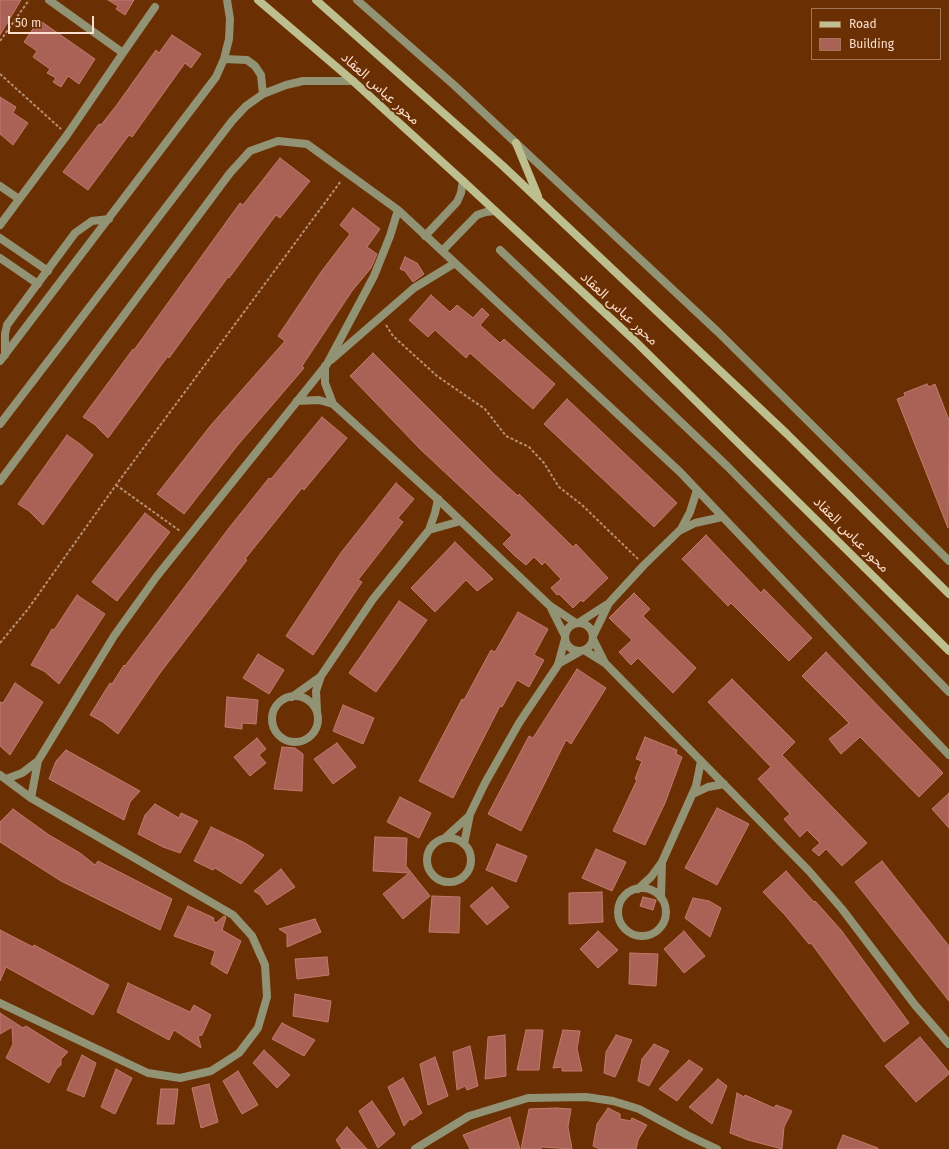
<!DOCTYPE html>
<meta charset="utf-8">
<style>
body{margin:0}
#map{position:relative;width:949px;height:1149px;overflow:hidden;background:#6a3004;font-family:"Fira Sans",sans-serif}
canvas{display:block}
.legend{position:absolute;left:811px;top:8px;width:130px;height:52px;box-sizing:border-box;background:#6a3004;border:1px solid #a47655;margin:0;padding:5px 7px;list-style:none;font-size:12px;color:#fcdfcf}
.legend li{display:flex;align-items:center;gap:8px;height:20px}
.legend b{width:20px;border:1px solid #a47655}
.scale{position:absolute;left:8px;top:16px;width:86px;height:18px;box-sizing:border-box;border:2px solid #fcdfcf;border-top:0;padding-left:5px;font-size:12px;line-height:14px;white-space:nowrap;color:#fcdfcf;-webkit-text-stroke:3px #6a3004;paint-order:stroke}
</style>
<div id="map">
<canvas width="949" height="1149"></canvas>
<ul class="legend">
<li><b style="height:5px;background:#bdc08e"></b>Road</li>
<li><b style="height:11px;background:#ab6256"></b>Building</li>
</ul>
<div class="scale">50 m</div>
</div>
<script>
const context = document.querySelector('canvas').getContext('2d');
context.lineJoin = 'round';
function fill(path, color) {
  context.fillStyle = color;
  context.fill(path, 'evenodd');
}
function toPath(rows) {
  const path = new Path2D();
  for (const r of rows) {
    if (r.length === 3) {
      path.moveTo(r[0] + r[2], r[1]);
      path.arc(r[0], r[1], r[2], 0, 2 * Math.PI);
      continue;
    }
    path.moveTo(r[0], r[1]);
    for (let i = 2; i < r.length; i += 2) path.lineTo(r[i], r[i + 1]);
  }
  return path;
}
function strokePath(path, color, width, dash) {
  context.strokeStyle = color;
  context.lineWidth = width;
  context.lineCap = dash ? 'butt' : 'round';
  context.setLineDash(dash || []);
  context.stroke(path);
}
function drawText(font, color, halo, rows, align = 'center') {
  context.font = font + ' "Fira Sans","Noto Sans Arabic",sans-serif';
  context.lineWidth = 4;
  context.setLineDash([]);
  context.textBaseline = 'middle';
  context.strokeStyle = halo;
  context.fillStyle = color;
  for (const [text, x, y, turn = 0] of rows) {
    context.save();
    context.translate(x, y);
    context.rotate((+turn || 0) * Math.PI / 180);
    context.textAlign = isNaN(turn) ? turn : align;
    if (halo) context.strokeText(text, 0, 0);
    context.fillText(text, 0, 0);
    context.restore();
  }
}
const building = toPath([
 [0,0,21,0,0,35,0,0],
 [108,0,134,0,125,15,116,9,118,6,108,0],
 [39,20,95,59,79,84,68,76,61,87,53,82,56,78,47,73,50,69,33,57,37,51,24,42,39,20],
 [172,35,201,54,191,68,185,63,132,137,129,135,88,190,63,172,99,124,101,125,116,106,156,50,159,53,172,35],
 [0,97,16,107,13,113,28,123,13,145,0,134,0,97],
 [280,158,310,181,280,218,276,215,229,278,228,277,169,358,168,356,108,438,94,424,83,417,133,349,134,350,240,203,243,205,280,158],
 [353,208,380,229,367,247,377,254,371,268,352,291,302,366,304,368,237,446,184,514,157,494,211,425,285,341,278,336,321,272,350,234,340,225,353,208],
 [405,257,417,263,424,274,413,282,405,271,400,269,405,257],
 [431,295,450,312,457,305,473,318,482,308,489,315,480,325,500,343,504,339,555,384,533,409,470,353,466,358,435,330,428,337,409,320,431,295],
 [373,353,494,474,518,496,519,494,573,547,576,544,608,578,583,602,581,600,573,608,559,594,557,595,551,588,561,579,545,562,542,565,534,557,526,565,515,556,503,544,512,535,421,450,350,376,373,353],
 [927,384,929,387,935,384,949,420,948,528,897,399,905,396,904,393,927,384],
 [567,399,677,503,654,527,544,424,567,399],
 [322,417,347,438,304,490,302,488,245,559,247,560,160,673,118,734,103,722,90,715,110,683,112,684,124,665,125,666,229,528,269,478,271,479,322,417],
 [67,435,80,444,93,455,43,525,29,511,18,504,67,435],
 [396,483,414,499,398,518,403,522,358,580,362,582,313,655,286,636,340,554,396,483],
 [145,513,170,532,117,601,92,582,145,513],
 [706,535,761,593,764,589,812,638,789,661,731,603,728,606,682,559,706,535],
 [455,542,493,579,477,591,466,580,435,612,411,588,455,542],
 [634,593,650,609,643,616,696,668,673,693,638,658,631,665,619,652,632,640,609,618,634,593],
 [77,595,105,614,59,684,44,671,31,665,52,629,54,630,77,595],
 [399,601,427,620,376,692,349,673,399,601],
 [518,612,548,629,534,655,544,660,529,687,517,680,502,707,500,706,453,798,419,781,462,699,464,700,491,650,495,652,518,612],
 [826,652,943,773,919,797,860,737,841,754,829,739,849,723,802,676,826,652],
 [258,654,284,670,269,694,243,678,258,654],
 [577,669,606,688,571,744,566,740,521,831,488,814,529,736,533,738,577,669],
 [732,679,795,742,782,755,867,843,842,866,826,849,819,856,812,850,820,843,807,830,800,837,784,819,790,814,758,779,771,767,708,702,732,679],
 [15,683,43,702,10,755,0,746,0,702,3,703,15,683],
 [227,697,258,700,256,724,242,723,242,729,225,727,227,697],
 [343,705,374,718,363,744,333,731,343,705],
 [645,737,677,750,676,754,682,757,665,803,645,845,613,831,637,780,635,779,642,761,636,759,645,737],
 [257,738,266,749,259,755,266,763,250,776,234,757,257,738],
 [337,743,356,767,333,784,314,759,337,743],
 [282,747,295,748,303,754,302,791,274,789,282,747],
 [66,750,140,791,130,802,124,820,49,779,56,761,66,750],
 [949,793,949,828,932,809,949,793],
 [400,797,431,813,419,838,387,822,400,797],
 [155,804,179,818,181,813,198,821,180,853,163,847,138,834,145,815,155,804],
 [717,808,749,824,717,885,685,868,717,808],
 [13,809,49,835,80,853,95,865,98,861,172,899,160,930,61,881,0,842,0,822,13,809],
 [211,827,245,843,264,855,241,884,215,868,213,870,194,861,211,827],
 [375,837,407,838,406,866,430,896,403,919,383,894,409,873,373,871,375,837],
 [497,844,527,856,516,882,486,870,497,844],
 [596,849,626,862,612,891,582,878,596,849],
 [882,861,949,946,949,1001,855,882,882,861],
 [281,869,295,887,267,905,260,895,254,891,281,869],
 [786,871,814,902,815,901,841,930,909,1023,884,1042,811,943,809,944,785,915,763,892,786,871],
 [492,887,509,907,487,925,470,906,492,887],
 [602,892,603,922,569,924,569,893,602,892],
 [432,896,460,897,459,933,429,932,432,896],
 [643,897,656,900,653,910,640,906,643,897],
 [693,898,709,901,721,908,710,937,685,918,693,898],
 [188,906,214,918,213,920,216,923,224,916,226,917,222,930,241,941,227,974,211,964,215,951,174,936,188,906],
 [315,919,321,932,287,947,287,934,279,929,315,919],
 [0,930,33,947,34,945,109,985,93,1015,6,967,0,981,0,930],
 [598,931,618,950,598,968,580,949,598,931],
 [684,931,705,956,684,973,664,949,684,931],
 [630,953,658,954,656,986,629,984,630,953],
 [327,957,329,975,297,979,295,959,327,957],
 [128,983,190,1012,194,1005,211,1015,202,1035,198,1036,201,1048,174,1030,169,1040,117,1012,128,983],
 [295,994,331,1001,328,1022,293,1016,295,994],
 [0,1013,23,1028,26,1026,68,1052,61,1059,61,1065,57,1068,49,1083,6,1058,13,1044,12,1027,0,1034,0,1013],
 [282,1023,315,1040,304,1056,272,1039,282,1023],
 [526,1030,543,1030,539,1070,517,1070,526,1030],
 [563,1030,580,1031,577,1049,582,1071,562,1071,562,1067,553,1068,563,1030],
 [505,1035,506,1076,485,1079,488,1037,505,1035],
 [616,1035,632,1040,615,1077,604,1073,606,1052,616,1035],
 [920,1037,949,1072,949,1074,916,1102,885,1066,920,1037],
 [654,1044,669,1051,649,1086,638,1081,642,1059,654,1044],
 [470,1046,478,1086,467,1090,465,1086,457,1090,453,1052,470,1046],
 [264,1050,290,1075,277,1088,253,1063,264,1050],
 [82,1055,96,1063,84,1097,67,1090,82,1055],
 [435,1057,448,1096,428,1105,420,1064,435,1057],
 [689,1060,703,1069,677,1101,659,1089,689,1060],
 [116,1069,132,1078,115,1114,101,1107,116,1069],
 [238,1071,258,1105,242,1114,223,1081,238,1071],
 [403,1078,422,1113,412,1120,410,1119,404,1126,388,1087,403,1078],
 [718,1079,727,1086,712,1124,689,1107,718,1079],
 [209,1084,218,1122,201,1128,192,1088,209,1084],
 [161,1089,178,1089,174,1124,157,1124,161,1089],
 [737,1093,744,1097,745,1095,774,1108,776,1105,792,1111,784,1127,782,1149,748,1140,730,1133,737,1093],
 [372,1101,395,1134,378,1148,359,1111,372,1101],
 [556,1108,571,1109,568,1127,572,1149,541,1147,541,1149,521,1149,529,1109,556,1108],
 [608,1108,620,1114,620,1119,631,1121,632,1118,647,1125,638,1140,636,1149,600,1149,593,1146,597,1124,608,1108],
 [510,1117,520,1149,470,1149,463,1135,510,1117],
 [347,1127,367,1149,342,1149,336,1140,347,1127],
 [843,1135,878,1148,878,1149,837,1149,843,1135]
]);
fill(building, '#ab6256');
strokePath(building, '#c4796c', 1);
strokePath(toPath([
 [0,41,29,0],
 [0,74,61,129],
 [386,325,393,336,437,376,485,409,506,436,529,447,544,463,559,487,582,505,638,559],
 [116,485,180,531],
 [0,643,28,609,116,485,341,181]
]), '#b98f72', 2, [3, 2]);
strokePath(toPath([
 [357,0,454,85,718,332,949,561],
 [123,53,155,7],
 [224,59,247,60,255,66,261,75,263,94],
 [0,186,19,199],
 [0,225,67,135,123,53,49,0],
 [425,236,457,202,461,193,463,181],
 [0,238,48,271],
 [500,250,727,466,949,692],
 [442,251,477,215,486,212,495,211],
 [0,258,38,284],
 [5,355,5,334,7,325,75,233,92,221,109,219],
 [331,360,414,288,455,263],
 [0,361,216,77,224,59,229,39,230,19,227,0],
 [325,366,325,383,333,404,444,505,549,605,576,623],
 [297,401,319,400,333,404],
 [0,424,232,121,246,106,263,94,286,85,303,81,353,81],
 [0,481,230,173,250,151,278,141,307,144,398,210,680,472,949,755],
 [681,529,690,512,697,490],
 [429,530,461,521],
 [551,608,565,636],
 [578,623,606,605],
 [579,637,14],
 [593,636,609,603,644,565,679,531,695,523,722,517],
 [593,639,605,663],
 [584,650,605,663,809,871,842,909,915,1005,949,1044],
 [558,664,581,651],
 [295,719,23],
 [292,697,320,677],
 [317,711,316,691,321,676,373,599,429,530,435,513,438,499],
 [0,775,31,798,233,915,252,936,265,965,267,997,258,1028,239,1053,211,1071,180,1078,148,1073,0,1003],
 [6,779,22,773,38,761],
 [693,794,708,787,724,784],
 [31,798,38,761,114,636,157,576,327,364,374,276,390,236,398,210],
 [449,860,22],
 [445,838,468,817],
 [464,844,470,814,485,783,519,723,558,665,565,639],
 [642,912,24],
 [638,889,651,877,662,862,696,786,701,761],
 [661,898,662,863],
 [415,1149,469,1116,528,1098,586,1097,613,1101,639,1109,687,1135,717,1149]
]), '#919374', 8);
strokePath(toPath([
 [258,0,353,81,463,181,634,340,949,651],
 [316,0,503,166,787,434,949,594],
 [516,143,538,196]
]), '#bdc08e', 8);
drawText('14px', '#fcdfcf', '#6a3004', [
 ["محور عباس العقاد",380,89,42],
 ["محور عباس العقاد",619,309,43],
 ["محور عباس العقاد",851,535,45]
]);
</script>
